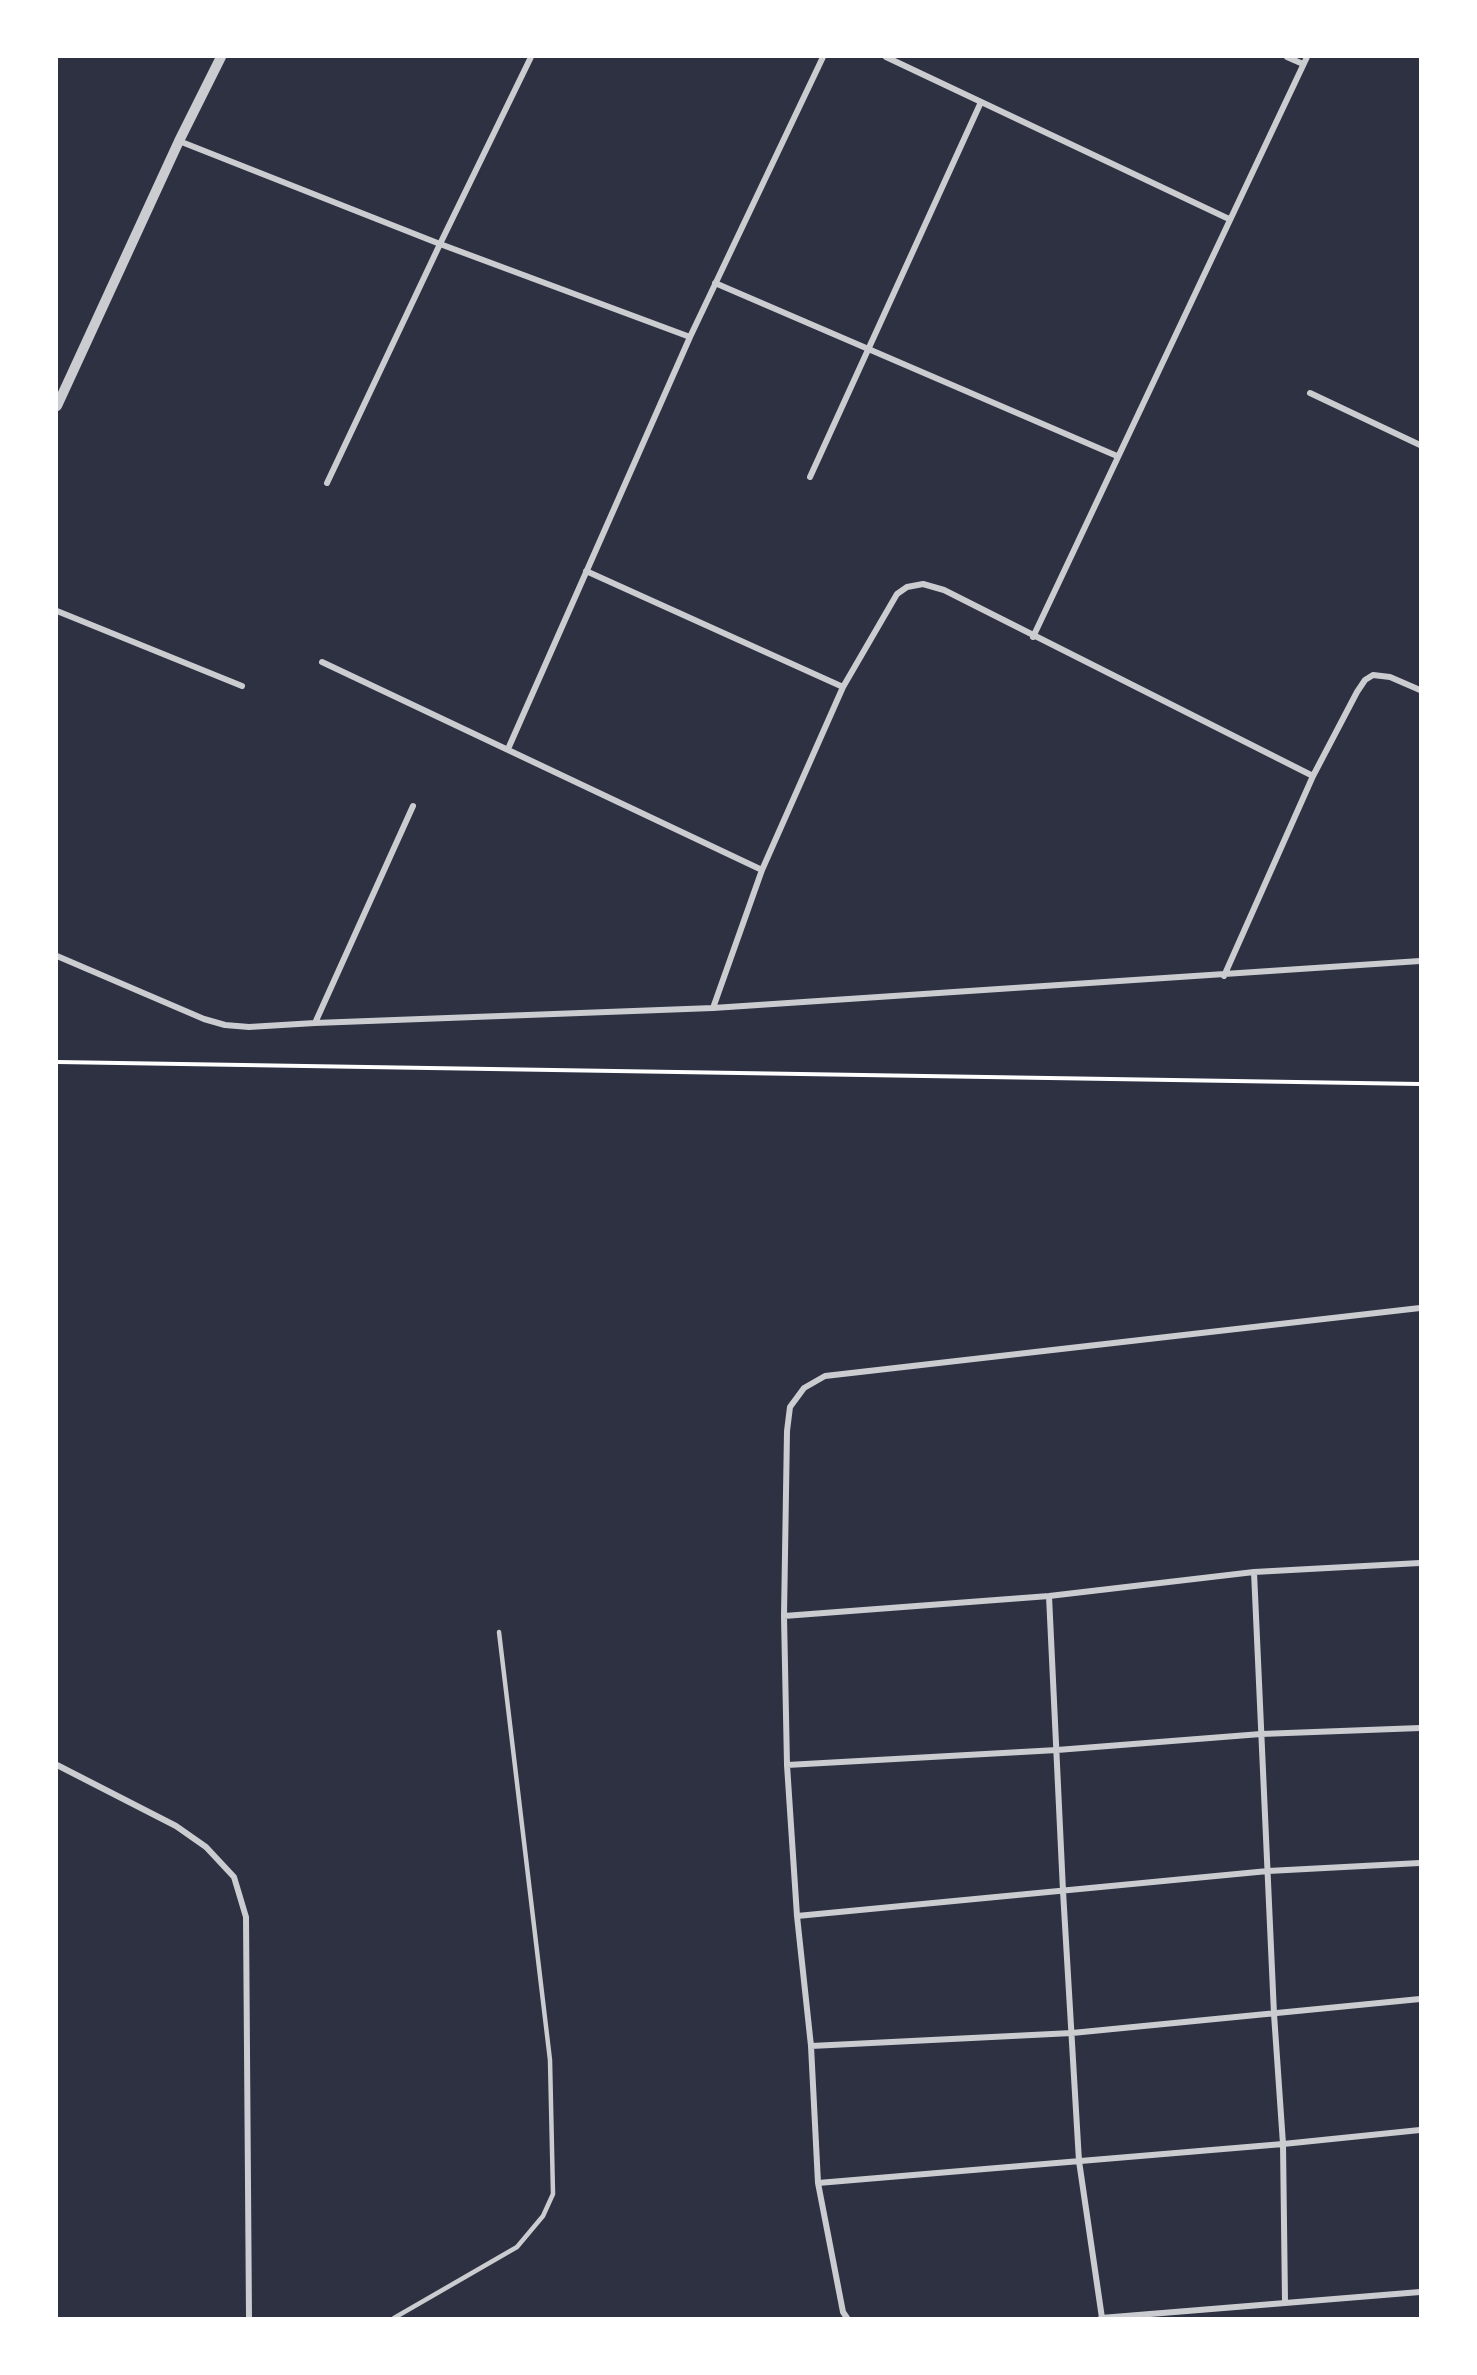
<!DOCTYPE html>
<style>
body{margin:0}
#map{position:relative;width:1477px;height:2375px;overflow:hidden;background:#2d3142;font-family:"IBM Plex Serif",serif}
canvas{display:block}
.frame{position:absolute;inset:0;border:58px solid #fff;pointer-events:none}
</style>
<div id="map">
<canvas width="1477" height="2375"></canvas>
<div class="frame"></div>
</div>
<script>
const context = document.querySelector('canvas').getContext('2d');
context.lineJoin = 'round';
function toPath(rows) {
  const path = new Path2D();
  for (const r of rows) {
    path.moveTo(r[0], r[1]);
    for (let i = 2; i < r.length; i += 2) path.lineTo(r[i], r[i + 1]);
  }
  return path;
}
function strokePath(path, color, width, dash) {
  context.strokeStyle = color;
  context.lineWidth = width;
  context.lineCap = dash ? 'butt' : 'round';
  context.setLineDash(dash || []);
  context.stroke(path);
}
strokePath(toPath([
 [57,1062,1420,1084]
]), '#fff', 4);
strokePath(toPath([
 [394,2318,517,2247,543,2216,553,2194,550,2060,499,1632]
]), '#caccd0', 4.5);
strokePath(toPath([
 [886,57,1229,219],
 [1287,57,1303,64],
 [179,141,440,244,690,337],
 [715,283,1117,456],
 [1310,393,1420,445],
 [810,477,981,102],
 [327,483,440,244,531,57],
 [586,571,843,687,762,870,713,1008],
 [57,611,242,686],
 [1033,637,1307,57],
 [322,662,762,870],
 [843,687,897,594,907,587,923,584,944,590,1313,776],
 [508,749,690,337,823,57],
 [57,956,204,1019,225,1025,249,1027,315,1023,713,1008,1420,961],
 [1224,976,1313,776,1357,692,1365,680,1373,675,1390,677,1420,690],
 [315,1023,413,806],
 [1254,1572,1274,2014,1283,2144,1285,2302],
 [1049,1596,1063,1891,1079,2161,1102,2318],
 [784,1616,787,1431,790,1407,804,1388,825,1376,1420,1308],
 [57,1765,176,1826,206,1847,234,1877,246,1917,249,2318],
 [787,1765,1057,1750,1261,1734,1420,1728],
 [797,1916,1268,1871,1420,1863],
 [811,2046,1072,2033,1420,1999],
 [818,2183,1283,2144,1420,2130],
 [847,2318,843,2312,818,2183,811,2046,797,1916,787,1765,784,1616,1049,1596,1254,1572,1420,1563],
 [1101,2318,1420,2292]
]), '#caccd0', 6);
strokePath(toPath([
 [57,406,179,141,221,57]
]), '#caccd0', 10);
</script>
